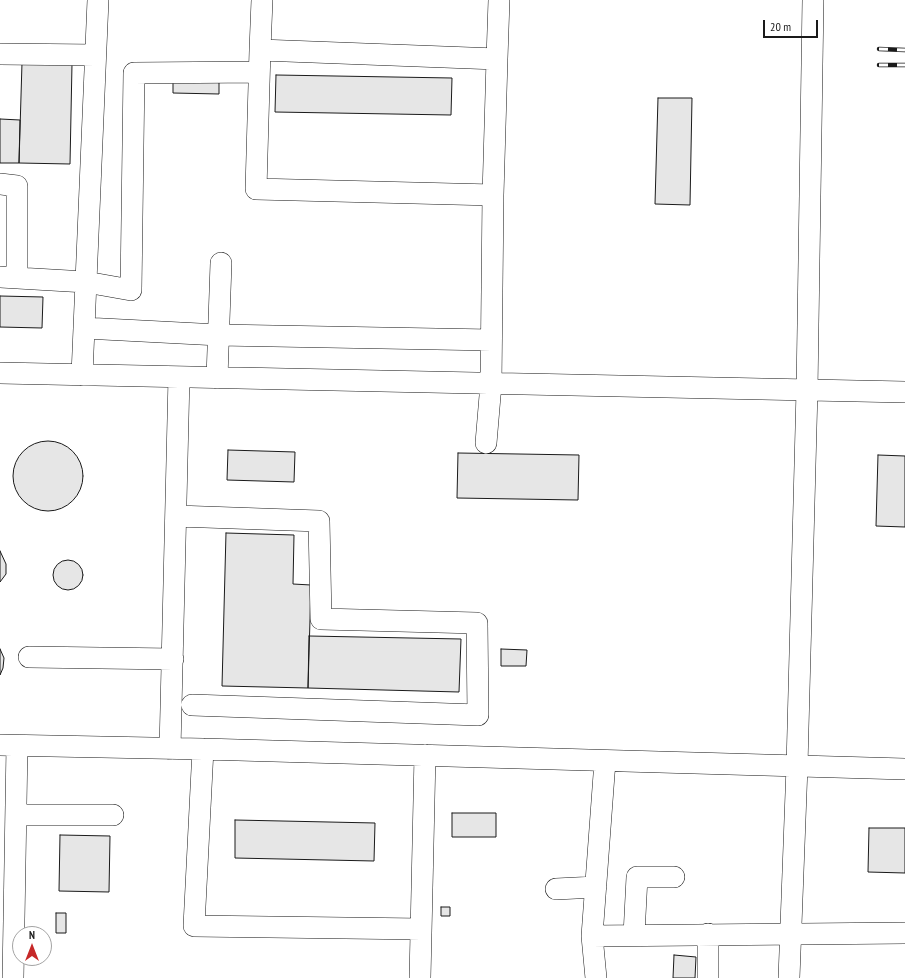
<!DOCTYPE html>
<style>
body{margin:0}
#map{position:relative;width:905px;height:978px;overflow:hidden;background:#fff;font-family:"PT Sans Narrow",sans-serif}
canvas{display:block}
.north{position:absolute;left:12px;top:926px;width:40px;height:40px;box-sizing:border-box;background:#fff;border:1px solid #a3a3a3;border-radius:50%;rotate:0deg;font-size:11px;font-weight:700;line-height:16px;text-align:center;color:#1a1a1a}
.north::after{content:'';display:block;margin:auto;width:14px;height:18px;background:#c62828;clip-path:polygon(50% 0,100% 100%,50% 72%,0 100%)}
.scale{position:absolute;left:763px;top:20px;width:55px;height:18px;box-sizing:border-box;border:2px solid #1a1a1a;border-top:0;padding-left:5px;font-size:12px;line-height:14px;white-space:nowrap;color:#1a1a1a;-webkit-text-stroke:3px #fff;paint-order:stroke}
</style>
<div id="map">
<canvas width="905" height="978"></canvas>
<div class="north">N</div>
<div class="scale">20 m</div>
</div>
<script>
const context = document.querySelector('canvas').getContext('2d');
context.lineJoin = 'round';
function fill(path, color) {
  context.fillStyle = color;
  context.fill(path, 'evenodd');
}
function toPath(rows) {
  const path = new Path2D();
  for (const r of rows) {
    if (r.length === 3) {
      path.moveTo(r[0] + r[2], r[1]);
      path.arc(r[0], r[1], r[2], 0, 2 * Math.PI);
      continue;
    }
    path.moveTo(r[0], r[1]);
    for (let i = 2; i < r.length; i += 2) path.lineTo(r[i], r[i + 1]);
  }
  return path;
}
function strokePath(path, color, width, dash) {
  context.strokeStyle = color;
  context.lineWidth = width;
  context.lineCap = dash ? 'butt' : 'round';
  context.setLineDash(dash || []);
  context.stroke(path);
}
const building = toPath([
 [22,63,72,64,70,164,19,163,22,63],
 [173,74,219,75,219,94,173,93,173,74],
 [276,75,452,78,451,115,275,112,276,75],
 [658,98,692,98,690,205,655,204,658,98],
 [0,119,20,120,19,163,0,163,0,119],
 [0,296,43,297,42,328,0,327,0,296],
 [48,476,35],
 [228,450,295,452,294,482,227,480,228,450],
 [458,453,579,455,578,500,457,498,458,453],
 [878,455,905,456,905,527,876,526,878,455],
 [226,533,294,535,293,584,311,585,308,688,222,686,226,533],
 [0,551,6,564,6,574,0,582,0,551],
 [68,575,15],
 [309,636,461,639,459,692,308,688,309,636],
 [0,649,4,658,3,668,0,675,0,649],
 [501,649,527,650,526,666,501,666,501,649],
 [452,813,496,813,496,837,452,837,452,813],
 [235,820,375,823,374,861,235,858,235,820],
 [869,828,905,828,905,873,868,872,869,828],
 [60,835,110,836,109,892,59,891,60,835],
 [441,907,450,907,450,916,441,916,441,907],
 [56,913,66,913,66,933,56,933,56,913],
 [674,955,696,957,695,978,673,978,674,955]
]);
fill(building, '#e6e6e6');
strokePath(building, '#1a1a1a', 1);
const minor = toPath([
 [262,0,260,50,497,59,499,0],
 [260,50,256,189,493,195,497,59],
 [0,54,95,55],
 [0,184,17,186,17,278],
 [0,277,86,282,131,290,134,73,259,72],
 [84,328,219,335,491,340],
 [0,373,905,392],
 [82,375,98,0],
 [217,378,221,263],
 [486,443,491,384,493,195],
 [176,516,319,521,321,619,477,623,478,715,192,705],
 [29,657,173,659],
 [0,745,203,749,905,769],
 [170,749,179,377],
 [203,749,194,926,421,929],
 [605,761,592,936,905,933],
 [16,815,113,815],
 [556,889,596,887],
 [634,935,637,877,674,877],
 [592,936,596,978],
 [13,978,17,746],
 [420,978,425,755],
 [708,978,708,934],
 [789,978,797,766,807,390,813,0]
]);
strokePath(minor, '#1a1a1a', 22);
strokePath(minor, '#fff', 21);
const rail = toPath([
 [879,49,905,50],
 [879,65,905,65]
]);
strokePath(rail, '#1a1a1a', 4.5);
strokePath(rail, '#fff', 3, [9]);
</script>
